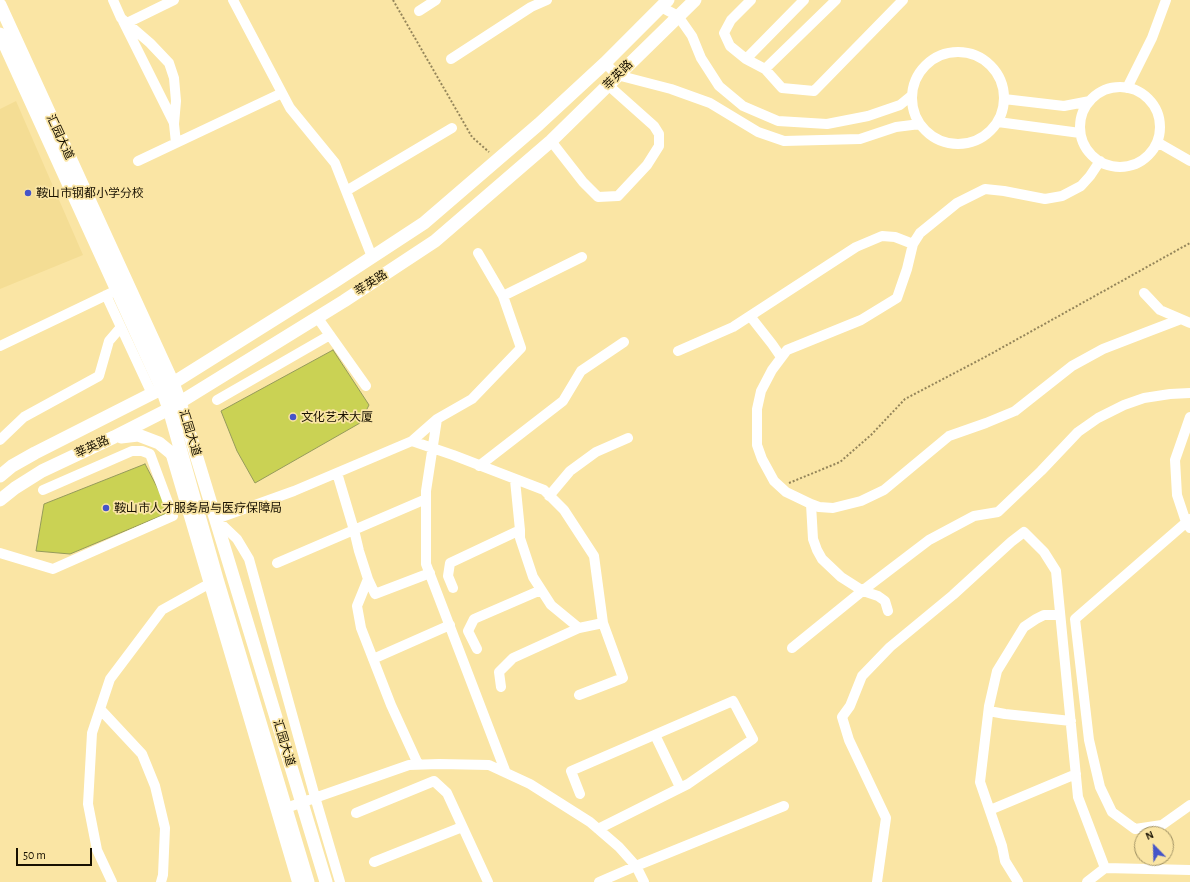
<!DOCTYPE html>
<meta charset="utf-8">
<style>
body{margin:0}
#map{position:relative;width:1190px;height:882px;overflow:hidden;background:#fae5a4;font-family:"Alegreya Sans",sans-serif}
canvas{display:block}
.north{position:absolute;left:1134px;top:826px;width:40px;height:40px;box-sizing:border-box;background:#fae5a4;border:1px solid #9f9062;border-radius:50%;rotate:337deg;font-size:11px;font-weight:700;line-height:16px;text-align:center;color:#171000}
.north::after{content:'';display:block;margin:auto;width:14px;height:18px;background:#4554c8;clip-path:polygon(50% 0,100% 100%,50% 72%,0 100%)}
.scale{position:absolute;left:16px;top:848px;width:76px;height:18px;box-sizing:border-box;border:2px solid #171000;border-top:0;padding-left:5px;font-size:12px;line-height:14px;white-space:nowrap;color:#171000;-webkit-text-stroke:3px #fae5a4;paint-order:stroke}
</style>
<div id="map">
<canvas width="1190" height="882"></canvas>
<div class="north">N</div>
<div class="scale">50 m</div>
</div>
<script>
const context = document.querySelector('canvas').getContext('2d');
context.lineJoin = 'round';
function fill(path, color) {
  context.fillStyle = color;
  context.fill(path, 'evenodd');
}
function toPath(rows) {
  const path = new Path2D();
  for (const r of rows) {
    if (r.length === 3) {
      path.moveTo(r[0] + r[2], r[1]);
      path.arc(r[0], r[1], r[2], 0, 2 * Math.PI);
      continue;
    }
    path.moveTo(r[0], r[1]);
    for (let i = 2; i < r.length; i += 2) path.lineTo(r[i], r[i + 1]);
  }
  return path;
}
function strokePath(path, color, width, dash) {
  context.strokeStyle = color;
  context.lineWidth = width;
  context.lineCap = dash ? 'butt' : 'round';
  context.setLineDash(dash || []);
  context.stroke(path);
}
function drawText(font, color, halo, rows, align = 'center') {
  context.font = font + ' "Alegreya Sans","Noto Sans SC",sans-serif';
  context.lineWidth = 3.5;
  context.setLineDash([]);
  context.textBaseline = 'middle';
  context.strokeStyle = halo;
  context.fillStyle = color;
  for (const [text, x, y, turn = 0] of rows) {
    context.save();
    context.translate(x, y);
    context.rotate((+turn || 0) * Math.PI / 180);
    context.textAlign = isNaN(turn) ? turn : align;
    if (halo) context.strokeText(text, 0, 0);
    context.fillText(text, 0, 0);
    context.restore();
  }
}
fill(toPath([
 [16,101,83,255,0,289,0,109]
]), '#f4dd94');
const building = toPath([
 [333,350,369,405,360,423,255,483,237,451,221,411,333,350],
 [145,464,170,512,70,554,36,551,44,504,145,464]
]);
fill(building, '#cad254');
strokePath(building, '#959a5b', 1);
strokePath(toPath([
 [393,0,472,137,489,152],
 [789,483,840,462,871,435,905,399,987,356,1190,243]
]), '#94855a', 2, [2, 2]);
strokePath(toPath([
 [113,0,121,18,150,43,169,63,174,78,176,101,174,124,176,143],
 [233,0,290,108,335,163,372,257],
 [751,0,731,20,724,33,730,46,746,59,765,69,782,88,814,91,903,0],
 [661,7,678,16,692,36,701,58,719,86,743,106,778,121,827,124,868,116,900,105,911,96],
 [419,11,436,0],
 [123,21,174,123],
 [127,23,174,0],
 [958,98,46],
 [451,59,531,7,547,0],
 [746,59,804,0],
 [605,63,617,75,671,89,710,103,758,132,784,141,860,139,896,127,920,124],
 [765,69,836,0],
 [1120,127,40],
 [1127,88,1152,38,1166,0],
 [1004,99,1064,106,1090,101],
 [998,122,1080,133],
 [551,141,583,182,598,197,618,196,647,165,659,146,659,134,654,126,608,85],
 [1157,142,1190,161],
 [138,161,282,93],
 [1100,161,1090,176,1081,186,1062,196,1045,199,1004,191,985,189,957,203,920,233,913,244,907,269,897,298,861,320,787,350,772,370,761,391,757,409,757,445,762,459,774,481,786,492,811,504,819,507,833,508,861,501,884,490,949,436,986,423,1015,411,1072,366,1103,349,1147,332,1181,319],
 [346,191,452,128],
 [1144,293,1160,310,1190,323],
 [106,295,152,394],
 [503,296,582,257],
 [750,316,772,344,781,357],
 [317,317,366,386],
 [0,346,117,290],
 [678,351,733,327,856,247,882,236,895,237,913,244],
 [217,400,330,335],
 [1190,417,1175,460,1177,495,1186,522,1190,528],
 [437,419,426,491,426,564,506,773],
 [0,440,24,417,99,376,109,341,121,327],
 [412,441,453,455,544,490,564,510,594,556,603,623,623,678,579,695],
 [170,452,297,882],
 [479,466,563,401,581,371,624,342],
 [337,473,354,530,359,551,368,579,357,606,361,628,391,705,418,764],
 [515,480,520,530,520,538,533,577,551,605,579,628],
 [549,496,570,471,596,452,628,438],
 [811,504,813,539,817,550,822,559,841,577,863,591,878,596,885,601,888,611],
 [1190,519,1075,619,1089,740,1100,787,1112,812,1135,829,1162,825,1190,805],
 [0,553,53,569,173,516,150,454,142,451,132,451,43,490],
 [277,563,426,499],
 [368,579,375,594,430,573],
 [453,588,448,576,450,563,520,530],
 [792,648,866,588,929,540,974,516,998,512,1041,471,1078,432,1098,418,1124,405,1144,398,1170,394,1190,393],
 [477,649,468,631,474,619,541,590],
 [373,659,450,625],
 [501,687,499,672,513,658,579,628,603,623],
 [100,709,142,754,155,786,165,828,163,875,161,882],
 [989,711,1005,714,1071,721],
 [655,735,680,787],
 [580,794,571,771,733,701,753,739,688,784,598,829],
 [286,808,409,765,439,764,489,765,530,784,590,822,619,847,636,866,644,882],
 [990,810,1076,774],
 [356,813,434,781,447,793,488,882],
 [374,862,462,827],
 [112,882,97,850,88,804,92,733,110,679,162,610,214,581],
 [340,882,315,797,249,559,237,539,216,519,294,491,412,441,437,419,472,399,521,348,503,296,478,253],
 [599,882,636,866,784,806],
 [877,882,886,818,849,740,842,717,850,706,862,676,890,647,953,595,1011,542,1024,532,1044,552,1056,571,1078,797,1105,868],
 [1018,882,1005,861,1002,846,980,782,989,706,997,671,1024,627,1036,619,1044,615,1060,615],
 [1087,882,1105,868,1190,870]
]), '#fff', 10);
strokePath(toPath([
 [0,5,173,383,180,402,326,882],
 [0,34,162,389,169,409,217,579,308,882],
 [121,437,138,435,159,443,176,457,183,466],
 [0,476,12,466,35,453,173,383,334,282,424,223,539,124,605,63,668,0],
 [0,500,15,488,42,471,114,437,169,409,344,301,435,241,551,141,695,0]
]), '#fff', 13);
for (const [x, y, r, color] of [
 [28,193,4,"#4554c8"],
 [293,417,4,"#4554c8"],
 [106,508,4,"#4554c8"]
]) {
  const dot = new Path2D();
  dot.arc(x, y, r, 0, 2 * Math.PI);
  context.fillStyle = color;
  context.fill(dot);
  strokePath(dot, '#fae5a4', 1.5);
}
drawText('12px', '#171000', '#fae5a4', [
 ["莘英路",618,75,-45],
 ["汇园大道",60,137,65],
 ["莘英路",371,283,-33],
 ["汇园大道",190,433,73],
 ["莘英路",92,447,-25],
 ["汇园大道",284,743,73]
]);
drawText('12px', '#171000', '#fae5a4', [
 ["鞍山市钢都小学分校",36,193],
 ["文化艺术大厦",301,417],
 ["鞍山市人才服务局与医疗保障局",114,508]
], 'left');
</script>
